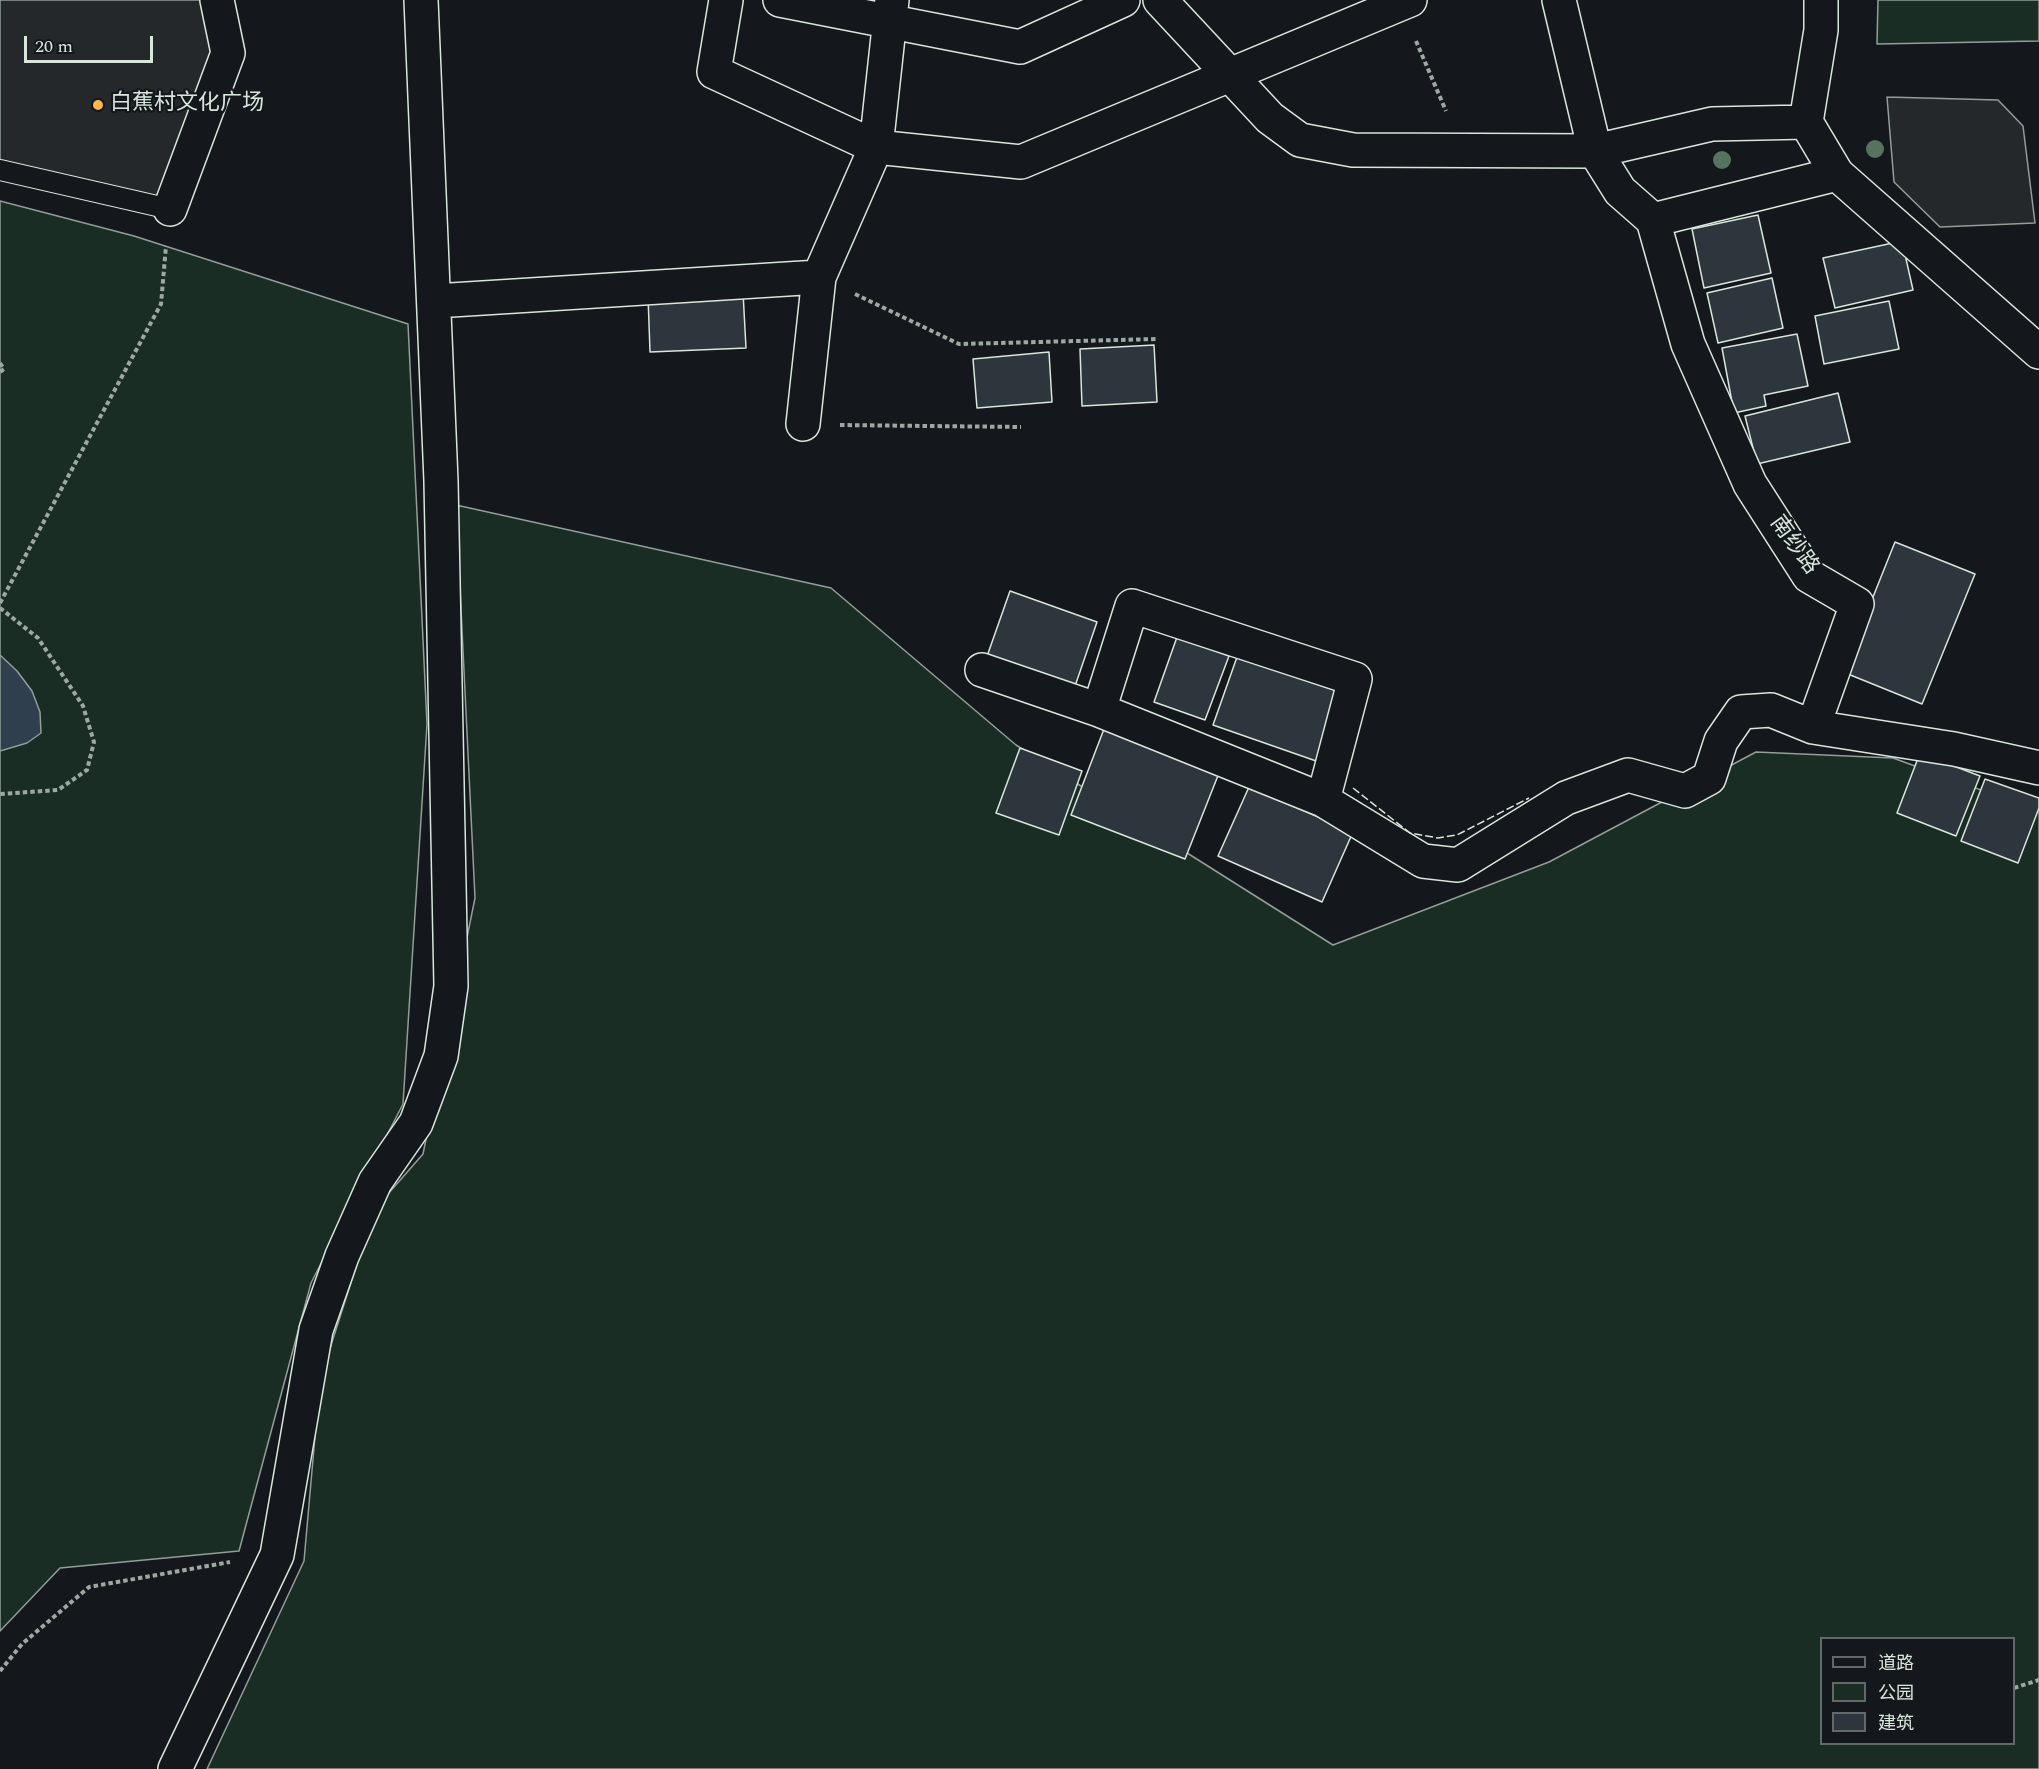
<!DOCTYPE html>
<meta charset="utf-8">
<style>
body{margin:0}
#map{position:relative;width:2039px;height:1769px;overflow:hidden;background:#14181c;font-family:Spectral,"Noto Sans SC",serif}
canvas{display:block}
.legend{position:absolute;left:1820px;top:1637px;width:195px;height:108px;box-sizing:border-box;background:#14181c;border:2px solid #626a69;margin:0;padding:8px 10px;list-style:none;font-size:18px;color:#d8e6dc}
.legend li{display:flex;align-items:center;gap:12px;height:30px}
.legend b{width:30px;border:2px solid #626a69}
.scale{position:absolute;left:24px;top:36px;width:129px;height:27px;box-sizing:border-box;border:3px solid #d8e6dc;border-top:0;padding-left:8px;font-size:18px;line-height:21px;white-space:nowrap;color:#d8e6dc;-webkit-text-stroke:4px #14181c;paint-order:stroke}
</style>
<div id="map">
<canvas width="2039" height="1769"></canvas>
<ul class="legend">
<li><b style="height:8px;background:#14181c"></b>道路</li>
<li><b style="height:16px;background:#1a2d24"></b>公园</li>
<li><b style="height:16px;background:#2c363c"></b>建筑</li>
</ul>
<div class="scale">20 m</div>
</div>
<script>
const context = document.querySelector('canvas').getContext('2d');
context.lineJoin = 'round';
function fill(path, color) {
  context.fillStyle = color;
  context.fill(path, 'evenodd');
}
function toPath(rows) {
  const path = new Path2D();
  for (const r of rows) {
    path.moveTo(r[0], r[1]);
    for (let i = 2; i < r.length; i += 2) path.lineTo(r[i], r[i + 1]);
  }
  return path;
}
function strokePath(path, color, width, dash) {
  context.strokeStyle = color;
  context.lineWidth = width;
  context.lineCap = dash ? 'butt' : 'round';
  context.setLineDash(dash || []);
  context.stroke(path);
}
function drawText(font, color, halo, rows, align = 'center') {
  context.font = font + ' Spectral,"Noto Sans SC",serif';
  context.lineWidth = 4.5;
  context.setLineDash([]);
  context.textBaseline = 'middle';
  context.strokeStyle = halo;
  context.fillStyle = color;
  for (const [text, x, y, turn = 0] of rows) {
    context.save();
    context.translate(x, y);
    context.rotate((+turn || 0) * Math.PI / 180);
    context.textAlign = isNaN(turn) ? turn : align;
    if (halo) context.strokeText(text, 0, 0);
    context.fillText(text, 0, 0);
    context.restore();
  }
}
const green = toPath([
 [1878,0,2039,0,2039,41,1877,44,1878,0],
 [0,201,134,236,408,324,427,724,403,1104,311,1283,239,1551,60,1568,0,1631,0,201],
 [456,505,831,588,1016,745,1333,945,1549,862,1756,752,1893,758,2039,811,2039,1769,207,1769,304,1561,320,1380,374,1210,423,1154,475,898,456,505],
 [1822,1638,2014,1638,2014,1744,1822,1744,1822,1638]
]);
fill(green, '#1a2d24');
strokePath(green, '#939e99', 1.5);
const parking = toPath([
 [0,0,208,0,218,49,160,198,0,161,0,0],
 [1887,97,1998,100,2023,126,2035,223,1940,227,1894,182,1887,97]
]);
fill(parking, '#24282b');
strokePath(parking, '#939e99', 1.5);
const water = toPath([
 [0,655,17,671,32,691,40,712,41,733,27,743,0,751,0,655]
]);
fill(water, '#2f3f4d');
strokePath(water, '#939e99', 1.5);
const building = toPath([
 [1758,215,1771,273,1704,288,1692,229,1758,215],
 [1902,241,1913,290,1835,308,1823,258,1902,241],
 [1772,278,1783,328,1718,343,1707,293,1772,278],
 [743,292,746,348,650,352,648,296,743,292],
 [1889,301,1899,349,1824,364,1815,316,1889,301],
 [1797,334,1808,386,1764,395,1766,406,1734,413,1722,348,1797,334],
 [1154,345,1157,402,1082,406,1080,349,1154,345],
 [1049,352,1052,402,977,408,973,359,1049,352],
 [1838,393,1850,442,1757,464,1745,416,1838,393],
 [1895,542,1975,574,1922,704,1843,672,1895,542],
 [1010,591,1097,622,1073,692,985,662,1010,591],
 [1177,637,1229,656,1205,720,1154,702,1177,637],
 [1237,657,1343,693,1319,762,1213,725,1237,657],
 [1104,729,1219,773,1185,859,1071,815,1104,729],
 [1020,748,1082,771,1059,835,996,813,1020,748],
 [1920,753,1980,776,1956,836,1897,813,1920,753],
 [1985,779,2039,798,2039,808,2018,863,1961,841,1985,779],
 [1249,787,1353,832,1322,902,1218,856,1249,787]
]);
fill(building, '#2c363c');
strokePath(building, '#d8e6dc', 1.5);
const service = toPath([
 [0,170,170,209]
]);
const minor = toPath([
 [726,0,714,72,876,147,1021,162,1410,0],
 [780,0,1020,47,1123,0],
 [1160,0,1270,118,1300,140,1353,150,1595,151,1712,124,1806,122],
 [1559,0,1595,151,1620,191,1653,220,1688,344,1750,484,1809,576,1857,604,1813,727],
 [170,209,228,53,217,0],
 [1653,220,1837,174,1806,122,1821,30,1821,0],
 [435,301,819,277],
 [803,424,819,277,876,147,892,0],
 [982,670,1099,710,1323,800,1423,861,1458,865,1566,798,1628,775,1685,791,1709,778,1721,741,1741,712,1771,710,1813,727,1954,749,2039,768],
 [1099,710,1132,606,1355,679,1323,800],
 [175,1769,277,1555,316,1330,342,1256,375,1182,416,1123,441,1056,451,986,441,481,421,0]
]);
const tertiary = toPath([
 [1837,174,2039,352]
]);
strokePath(service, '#d8e6dc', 22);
strokePath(minor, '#d8e6dc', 36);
strokePath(tertiary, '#d8e6dc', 36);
strokePath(toPath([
 [1416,41,1446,111],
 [855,294,959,344,1157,339],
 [0,363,4,369,0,372],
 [840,425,1021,427],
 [0,603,161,304,166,246],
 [0,608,38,638,83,706,94,742,87,770,58,790,0,794],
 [0,1671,22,1644,89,1587,230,1562],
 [2014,1688,2039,1680]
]), '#9da8a2', 4, [4.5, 3]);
strokePath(service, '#14181c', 20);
strokePath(minor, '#14181c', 33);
strokePath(tertiary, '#14181c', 33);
strokePath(toPath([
 [1353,788,1410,833,1438,838,1457,835,1529,798]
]), '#d8e6dc', 1.5, [8, 3]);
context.fillStyle = '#55745f';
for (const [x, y] of [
 [1875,149],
 [1722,160]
]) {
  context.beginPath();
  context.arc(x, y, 9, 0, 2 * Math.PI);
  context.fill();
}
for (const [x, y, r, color] of [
 [98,105,6,"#ffb74d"]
]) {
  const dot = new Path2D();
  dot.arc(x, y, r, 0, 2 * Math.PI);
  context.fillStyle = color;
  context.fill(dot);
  strokePath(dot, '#14181c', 2);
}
drawText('22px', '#d8e6dc', '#14181c', [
 ["白蕉村文化广场",110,105]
], 'left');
drawText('22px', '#d8e6dc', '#14181c', [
 ["南纱路",1793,546,54]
]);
</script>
